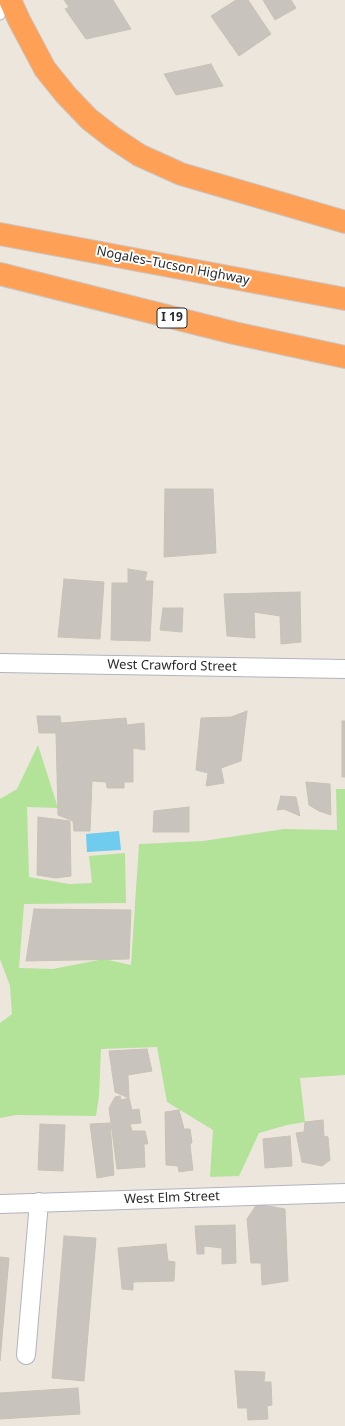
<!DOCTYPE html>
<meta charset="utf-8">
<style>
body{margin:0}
canvas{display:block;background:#ede6dd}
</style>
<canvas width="345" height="1426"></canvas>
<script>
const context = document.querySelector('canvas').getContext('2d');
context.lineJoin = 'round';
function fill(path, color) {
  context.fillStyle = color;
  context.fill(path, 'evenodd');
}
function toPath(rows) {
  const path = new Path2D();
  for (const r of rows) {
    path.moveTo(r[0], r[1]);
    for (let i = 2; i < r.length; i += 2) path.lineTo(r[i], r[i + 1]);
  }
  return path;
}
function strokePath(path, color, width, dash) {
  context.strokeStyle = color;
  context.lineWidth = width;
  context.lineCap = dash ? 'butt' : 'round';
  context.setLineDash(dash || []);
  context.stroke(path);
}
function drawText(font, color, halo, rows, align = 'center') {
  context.font = font + ' "Noto Sans",sans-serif';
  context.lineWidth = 4;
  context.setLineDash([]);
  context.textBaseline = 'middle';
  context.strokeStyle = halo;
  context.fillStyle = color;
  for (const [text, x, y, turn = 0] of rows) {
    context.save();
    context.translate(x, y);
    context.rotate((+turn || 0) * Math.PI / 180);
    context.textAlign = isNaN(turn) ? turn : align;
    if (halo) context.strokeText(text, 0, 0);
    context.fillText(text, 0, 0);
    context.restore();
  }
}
fill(toPath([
 [38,745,58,808,27,807,29,877,69,884,92,883,89,856,125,853,126,903,24,904,19,968,53,969,104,959,131,965,139,844,203,841,284,829,337,830,336,789,345,789,345,1075,300,1078,305,1122,287,1125,259,1133,239,1176,210,1177,213,1130,167,1102,157,1047,101,1049,99,1096,96,1116,16,1115,0,1118,0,1023,12,1014,10,986,0,959,0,799,17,789]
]), '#b2e399');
fill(toPath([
 [119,831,121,850,87,852,86,834]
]), '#70ccee');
const building = toPath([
 [64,0,113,0,131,29,86,39,65,9,69,7,64,0],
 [236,0,248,0,271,34,239,56,211,16,236,0],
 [263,0,291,0,296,8,275,20,263,0],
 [211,64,223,86,176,95,164,74,211,64],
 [165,489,213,489,216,553,164,557,165,489],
 [128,569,147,572,145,581,153,581,150,641,111,640,112,583,128,583,128,569],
 [64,579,104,582,100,639,58,637,64,579],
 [300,592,301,642,281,644,280,616,254,612,255,638,227,636,224,594,300,592],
 [163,608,183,608,182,632,160,630,163,608],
 [247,711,241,761,221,768,224,783,206,786,208,773,196,770,201,718,231,717,247,711],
 [37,716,60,716,61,723,126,718,127,725,144,723,145,750,133,748,133,782,124,782,124,788,107,788,106,782,92,781,90,831,74,831,73,821,58,815,56,733,39,733,37,716],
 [342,721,345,721,345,777,342,777,342,721],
 [306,782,330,784,331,815,319,811,309,805,306,782],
 [281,796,296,797,300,816,284,809,277,810,281,796],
 [189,807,189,832,153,832,154,811,189,807],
 [38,817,70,821,71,876,56,878,37,875,38,817],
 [34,909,131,910,129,959,26,961,34,909],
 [147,1049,152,1071,128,1075,129,1098,115,1092,109,1051,147,1049],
 [120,1096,121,1100,129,1098,132,1110,139,1109,141,1123,130,1124,132,1131,145,1131,148,1144,144,1144,145,1167,117,1169,109,1108,115,1097,120,1096],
 [179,1110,184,1129,190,1129,192,1142,190,1145,193,1170,179,1172,178,1166,166,1165,165,1112,179,1110],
 [323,1120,324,1136,328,1137,330,1160,322,1166,302,1162,296,1133,304,1132,305,1122,323,1120],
 [110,1123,114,1175,97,1178,90,1124,110,1123],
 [40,1124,65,1125,63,1171,38,1170,40,1124],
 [290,1136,292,1166,265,1168,263,1139,290,1136],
 [257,1204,285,1209,288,1281,262,1285,261,1263,251,1263,247,1219,257,1204],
 [235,1225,236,1263,222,1264,222,1248,204,1246,204,1254,197,1254,195,1226,235,1225],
 [64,1236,96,1238,84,1381,52,1378,64,1236],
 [166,1244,168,1261,175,1262,174,1281,133,1282,133,1290,122,1289,118,1248,166,1244],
 [0,1257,9,1258,0,1361,0,1257],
 [235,1371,265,1372,264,1382,271,1382,272,1405,267,1406,268,1419,248,1420,247,1408,238,1408,235,1371],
 [78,1388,80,1414,0,1419,0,1393,78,1388]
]);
fill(building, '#c8c3bc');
strokePath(building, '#c8c2b6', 1);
const lane = toPath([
 [0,15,3,0]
]);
const street = toPath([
 [0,663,345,669],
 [0,1204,345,1193],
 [26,1355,39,1202]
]);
const highway = toPath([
 [10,0,19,20,45,69,66,95,89,119,112,137,139,155,181,174,345,222],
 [0,234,345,299],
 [0,274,234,333,345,357]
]);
strokePath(lane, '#b1b3be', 11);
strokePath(street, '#b1b3be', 20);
strokePath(highway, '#c8c8c8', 24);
strokePath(lane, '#fff', 9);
strokePath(street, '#fff', 18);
strokePath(highway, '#fea157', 22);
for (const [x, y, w] of [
 [172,318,30]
]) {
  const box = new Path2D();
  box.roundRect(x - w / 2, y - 10, w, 20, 3);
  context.fillStyle = '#fff';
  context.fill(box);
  strokePath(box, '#2b2b2b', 1);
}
drawText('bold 12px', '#2b2b2b', null, [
 ["I 19",172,318]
]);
drawText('13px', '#2b2b2b', '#fff', [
 ["Nogales–Tucson Highway",173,266,11],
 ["West Crawford Street",172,666,1],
 ["West Elm Street",172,1198,-2]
]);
</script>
